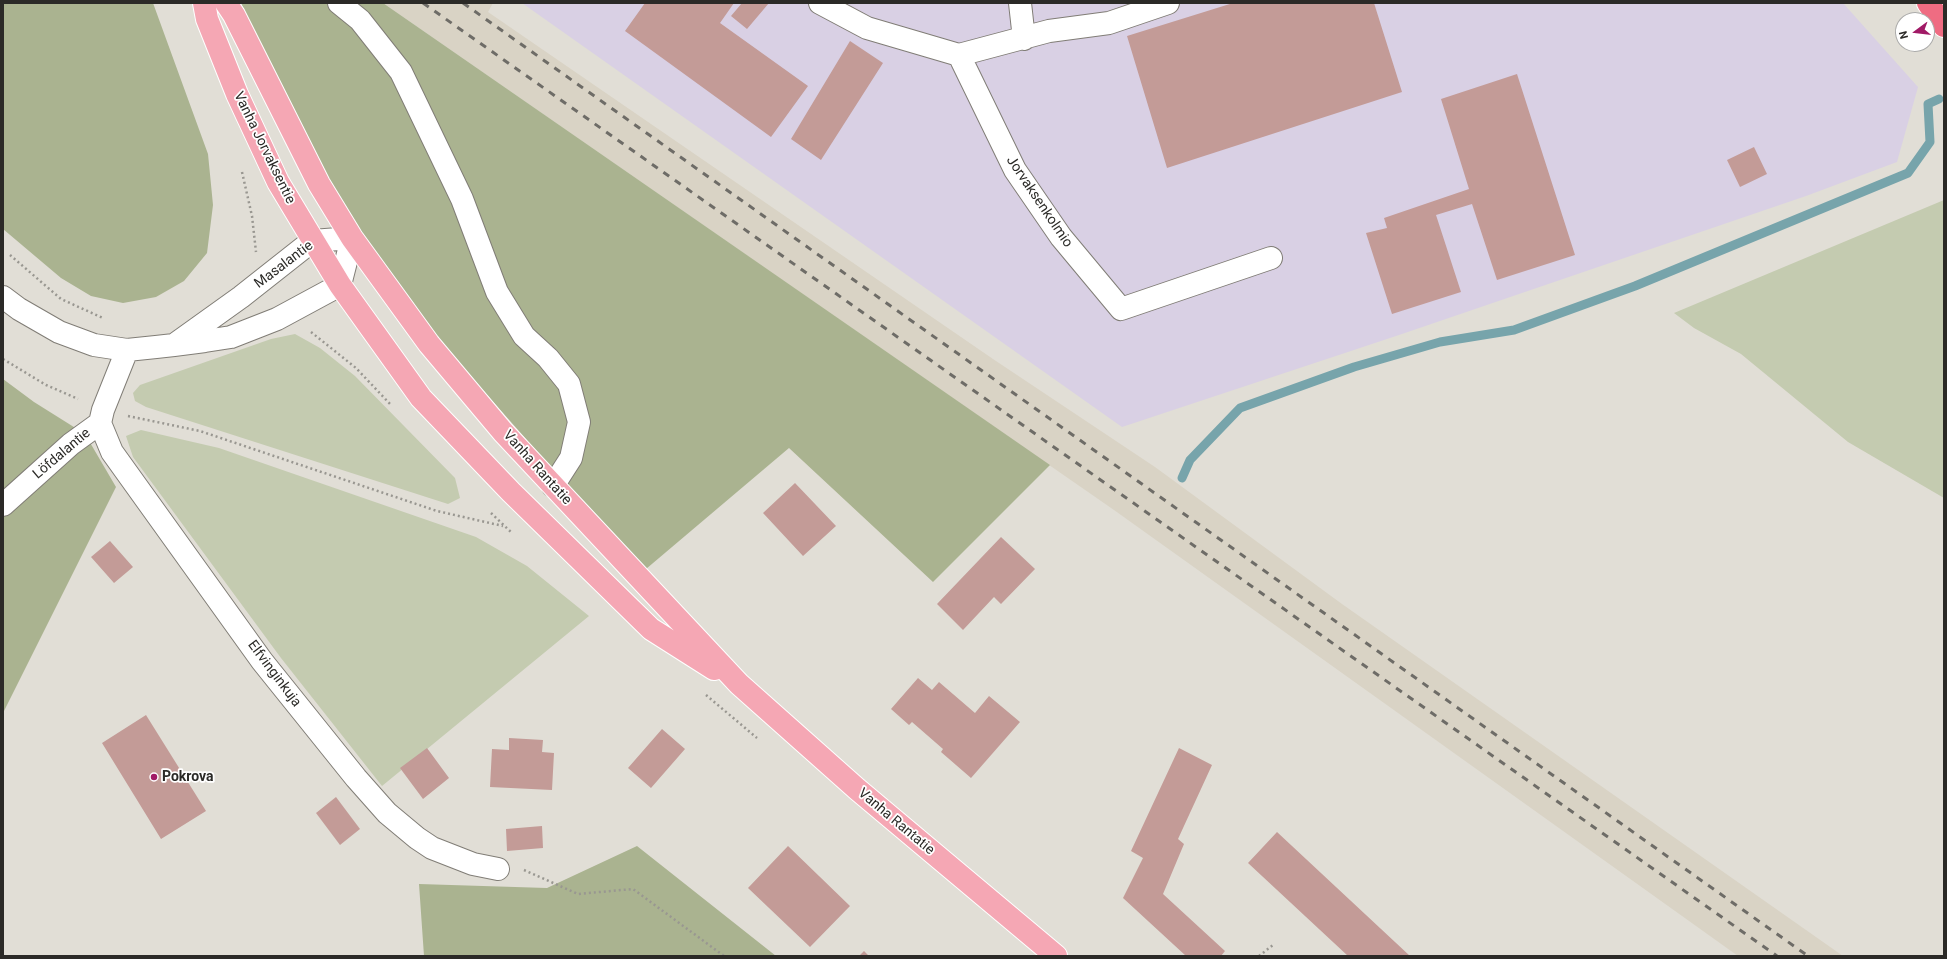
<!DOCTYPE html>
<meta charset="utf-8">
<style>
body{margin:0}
#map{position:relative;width:1947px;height:959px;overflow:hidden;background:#e1ded6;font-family:Roboto,sans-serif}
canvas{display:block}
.frame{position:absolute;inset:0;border:4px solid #2b2a27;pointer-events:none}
.north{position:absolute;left:1895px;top:12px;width:40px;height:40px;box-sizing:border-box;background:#fff;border:1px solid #aaaaa9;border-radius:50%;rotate:255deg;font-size:11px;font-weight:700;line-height:16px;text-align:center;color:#2b2a27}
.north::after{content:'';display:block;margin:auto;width:14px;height:18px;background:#a11a66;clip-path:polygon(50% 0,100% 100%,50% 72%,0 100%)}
</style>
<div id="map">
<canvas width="1947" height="959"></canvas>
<div class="frame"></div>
<div class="north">N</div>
</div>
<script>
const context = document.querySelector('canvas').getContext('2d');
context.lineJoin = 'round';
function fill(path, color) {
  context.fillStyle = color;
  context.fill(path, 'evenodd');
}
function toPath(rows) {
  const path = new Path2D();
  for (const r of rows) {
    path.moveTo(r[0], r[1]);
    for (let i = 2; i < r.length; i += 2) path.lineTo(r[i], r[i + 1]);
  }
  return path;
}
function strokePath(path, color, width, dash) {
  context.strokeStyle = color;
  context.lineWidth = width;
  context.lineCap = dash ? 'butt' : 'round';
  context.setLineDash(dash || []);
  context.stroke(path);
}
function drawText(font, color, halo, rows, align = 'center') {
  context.font = font + ' Roboto,sans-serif';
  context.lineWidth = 3.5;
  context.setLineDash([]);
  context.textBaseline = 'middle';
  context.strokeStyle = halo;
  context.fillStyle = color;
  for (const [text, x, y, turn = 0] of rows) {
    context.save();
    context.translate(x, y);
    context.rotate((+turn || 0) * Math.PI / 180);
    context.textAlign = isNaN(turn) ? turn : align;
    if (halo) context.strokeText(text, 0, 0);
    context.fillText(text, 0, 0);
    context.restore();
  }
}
fill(toPath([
 [522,3,1843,3,1918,87,1897,162,1806,196,1399,335,1122,427]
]), '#d9d0e4');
fill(toPath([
 [383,3,493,3,488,12,993,359,1155,467,1342,604,1843,956,1738,956,1114,510]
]), '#d9d3c5');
fill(toPath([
 [1944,200,1944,498,1848,442,1741,354,1694,328,1674,313],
 [295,334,320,348,355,376,455,478,460,498,448,504,146,407,135,401,133,393,140,385,271,339],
 [141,430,219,448,476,537,527,566,589,616,382,786,281,658,133,457,126,436]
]), '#c4cbb0');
fill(toPath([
 [3,3,153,3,208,154,213,205,207,253,184,281,156,297,123,303,91,296,61,278,3,229],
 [241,3,383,3,1050,465,933,582,789,448,646,569,541,456,458,362,393,282,323,171,258,43],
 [3,379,34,402,85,434,116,487,3,713],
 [637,846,776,956,424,956,419,884,547,888]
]), '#aab390');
strokePath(toPath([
 [1182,478,1190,460,1240,408,1354,367,1440,342,1514,330,1635,286,1908,173,1930,142,1928,104,1939,99]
]), '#77a4ab', 9);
fill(toPath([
 [645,3,734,3,720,23,808,86,771,137,625,31],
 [742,3,769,3,747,29,731,16],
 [1233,3,1374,3,1402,92,1167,168,1127,36],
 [850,41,883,63,821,160,791,139],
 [1517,74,1575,255,1497,280,1472,204,1436,215,1461,292,1392,314,1366,233,1387,228,1384,218,1469,189,1441,99],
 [1754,147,1767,174,1740,187,1727,160],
 [795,483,836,526,803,556,763,513],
 [1001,537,1035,569,1001,604,994,597,963,630,937,604],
 [110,541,133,567,114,583,91,557],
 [918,678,932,690,939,682,975,713,989,696,1020,722,971,778,941,752,943,749,912,722,909,725,891,709],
 [146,715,206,811,161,839,102,743],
 [662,729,685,749,651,788,628,768],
 [509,738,543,740,542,752,554,753,552,790,490,787,492,749,509,750],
 [427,748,449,778,423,799,400,768],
 [1179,748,1212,765,1178,839,1184,844,1163,894,1225,951,1221,956,1186,956,1123,898,1143,858,1131,851],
 [336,797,360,829,340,845,316,813],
 [542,826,543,848,507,851,506,829],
 [1277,832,1410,956,1348,956,1248,863],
 [788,846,850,906,810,947,748,888],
 [864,951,869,956,859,956]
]), '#c39b97');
const minor = toPath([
 [339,3,360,20,401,72,462,199,497,292,524,336,548,358,569,384,579,422,571,458,553,486],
 [820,3,867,28,959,55,1015,170,1061,237,1121,309,1271,258],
 [1020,3,1024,39],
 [959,55,1049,31,1109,23,1168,3],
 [3,297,19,309,59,332,94,345,127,350,156,347,174,345,205,341,231,337,277,319,340,285,352,238,312,241,241,297,174,345],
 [100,423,112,452,262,661,356,778,387,813,417,838,432,848,473,864,498,869],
 [3,505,71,444,100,423,103,410,127,350]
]);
const major = toPath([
 [204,3,207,19,237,94,278,182,340,285,421,398,511,492,651,629,714,669],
 [226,3,234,15,319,184,352,238,429,344,503,432,739,684,857,789,1056,956]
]);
const highway = toPath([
 [1928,3,1944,26]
]);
strokePath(minor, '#807d76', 24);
strokePath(major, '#fff', 24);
strokePath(highway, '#fff', 24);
strokePath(toPath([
 [242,172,252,216,256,252],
 [10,255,61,299,103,318],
 [311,332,356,368,391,405],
 [3,359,46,385,78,399],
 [128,416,200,431,437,511,503,526],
 [491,513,512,533],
 [706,695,757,738],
 [524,870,578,894,633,889,724,956],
 [1259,956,1273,945]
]), '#999791', 2.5, [2, 3]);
strokePath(minor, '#fff', 22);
strokePath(major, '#f5a7b4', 22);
strokePath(highway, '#ef6c82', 22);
strokePath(toPath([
 [423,3,1777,956],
 [463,3,1808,956]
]), '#6e6c67', 3, [7, 7]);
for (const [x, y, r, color] of [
 [154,777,4,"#a11a66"]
]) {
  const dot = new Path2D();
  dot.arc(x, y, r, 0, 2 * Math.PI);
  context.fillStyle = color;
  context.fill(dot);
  strokePath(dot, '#fff', 1.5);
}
drawText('14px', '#2b2a27', '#fff', [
 ["Vanha Jorvaksentie",264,148,64],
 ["Jorvaksenkolmio",1039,202,56],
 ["Masalantie",284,265,-37],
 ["Löfdalantie",62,454,-40],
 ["Vanha Rantatie",537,468,48],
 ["Elfvinginkuja",274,674,53],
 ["Vanha Rantatie",896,822,40]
]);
drawText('bold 14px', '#2b2a27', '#fff', [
 ["Pokrova",162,777]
], 'left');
</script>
